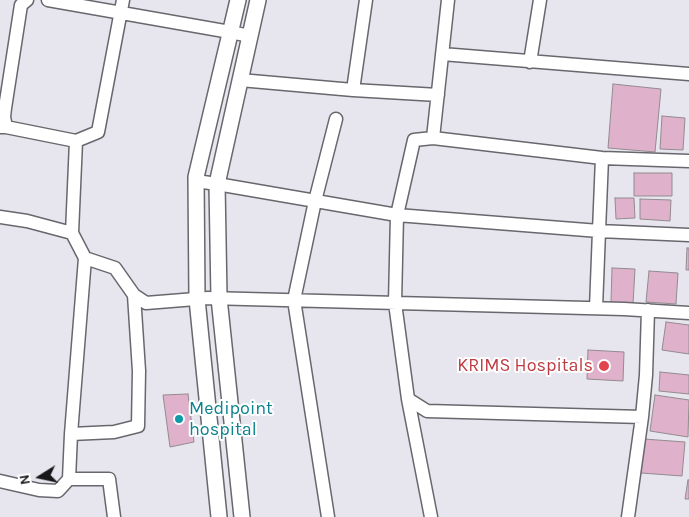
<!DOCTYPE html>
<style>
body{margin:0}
#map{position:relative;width:689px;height:517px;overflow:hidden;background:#e7e6ee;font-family:Karla,sans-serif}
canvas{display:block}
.north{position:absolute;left:15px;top:452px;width:50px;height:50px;-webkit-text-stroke:4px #fff;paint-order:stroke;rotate:260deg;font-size:14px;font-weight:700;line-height:20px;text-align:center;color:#18181a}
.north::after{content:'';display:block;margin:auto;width:18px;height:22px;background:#18181a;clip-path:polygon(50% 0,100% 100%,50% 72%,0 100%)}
</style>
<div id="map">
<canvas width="689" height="517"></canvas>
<div class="north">N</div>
</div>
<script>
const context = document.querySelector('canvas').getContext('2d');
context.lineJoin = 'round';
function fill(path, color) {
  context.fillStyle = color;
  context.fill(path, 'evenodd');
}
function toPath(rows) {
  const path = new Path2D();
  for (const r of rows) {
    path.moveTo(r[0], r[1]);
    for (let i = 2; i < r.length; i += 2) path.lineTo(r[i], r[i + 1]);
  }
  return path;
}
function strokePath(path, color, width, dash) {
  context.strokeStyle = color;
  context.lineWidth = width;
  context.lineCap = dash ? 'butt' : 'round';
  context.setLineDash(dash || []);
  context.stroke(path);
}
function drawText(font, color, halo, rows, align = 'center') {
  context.font = font + ' Karla,sans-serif';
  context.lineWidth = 4;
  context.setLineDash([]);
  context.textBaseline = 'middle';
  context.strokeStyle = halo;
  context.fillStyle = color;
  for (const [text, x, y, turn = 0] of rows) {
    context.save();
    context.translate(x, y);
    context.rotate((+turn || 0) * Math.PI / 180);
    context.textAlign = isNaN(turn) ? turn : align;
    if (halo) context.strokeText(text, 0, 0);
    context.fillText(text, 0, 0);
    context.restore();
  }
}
const building = toPath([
 [613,84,661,89,655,152,608,148,613,84],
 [662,116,685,118,683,150,660,149,662,116],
 [634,173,672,173,672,196,634,196,634,173],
 [615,198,634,198,635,218,616,219,615,198],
 [640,199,671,200,670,221,640,219,640,199],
 [687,248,689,248,689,270,686,270,687,248],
 [612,268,635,269,633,304,611,302,612,268],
 [649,271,678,273,676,304,646,302,649,271],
 [666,322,689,325,689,354,662,350,666,322],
 [588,350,624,352,623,381,587,379,588,350],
 [660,372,689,375,689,394,659,391,660,372],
 [188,394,194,442,170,447,163,395,188,394],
 [655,395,689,400,688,437,650,431,655,395],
 [644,439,685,442,682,476,641,473,644,439],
 [688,480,689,480,689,499,685,499,688,480]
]);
fill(building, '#dfb1cb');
strokePath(building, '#928b8f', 1);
const minor = toPath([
 [48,0,230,32,250,36],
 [366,0,353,90,438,95],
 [448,0,433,138,414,140,397,215,395,303,408,399,427,411,642,417,646,375,648,310],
 [442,54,689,74],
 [530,62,540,0],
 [240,80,353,90],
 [0,127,6,127,76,141],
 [6,127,4,117,5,108,21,5,27,0],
 [433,138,602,158,689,161],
 [602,158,599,231,689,235],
 [196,181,217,184,397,215,599,231,596,308],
 [0,217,27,221,72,233,85,258,115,268,134,295,146,303,208,298,624,309,689,313],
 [72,233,76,141,98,132,123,0],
 [408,399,431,517],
 [71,434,114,432,138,426,139,371,134,295],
 [69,479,109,479,114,517],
 [0,481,39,490,58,491,69,479,71,434,85,258],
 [328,517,294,300,315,201,336,119],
 [628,517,642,417]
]);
const tertiary = toPath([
 [219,517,197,299,196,177,238,0],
 [242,517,219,298,217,184,258,0]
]);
strokePath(minor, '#67676d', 15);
strokePath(tertiary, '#67676d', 18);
strokePath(minor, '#fff', 12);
strokePath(tertiary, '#fff', 15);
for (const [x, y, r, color] of [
 [604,366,6,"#e0444e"],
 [179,419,5,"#0f9aa8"]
]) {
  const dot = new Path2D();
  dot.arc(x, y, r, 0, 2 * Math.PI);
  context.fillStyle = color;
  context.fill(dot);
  strokePath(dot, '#fff', 2);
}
drawText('18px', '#be3a42', '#fff', [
 ["KRIMS Hospitals",593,366]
], 'right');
drawText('18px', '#0d838f', '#fff', [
 ["Medipoint",189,409],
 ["hospital",189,430]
], 'left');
</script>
